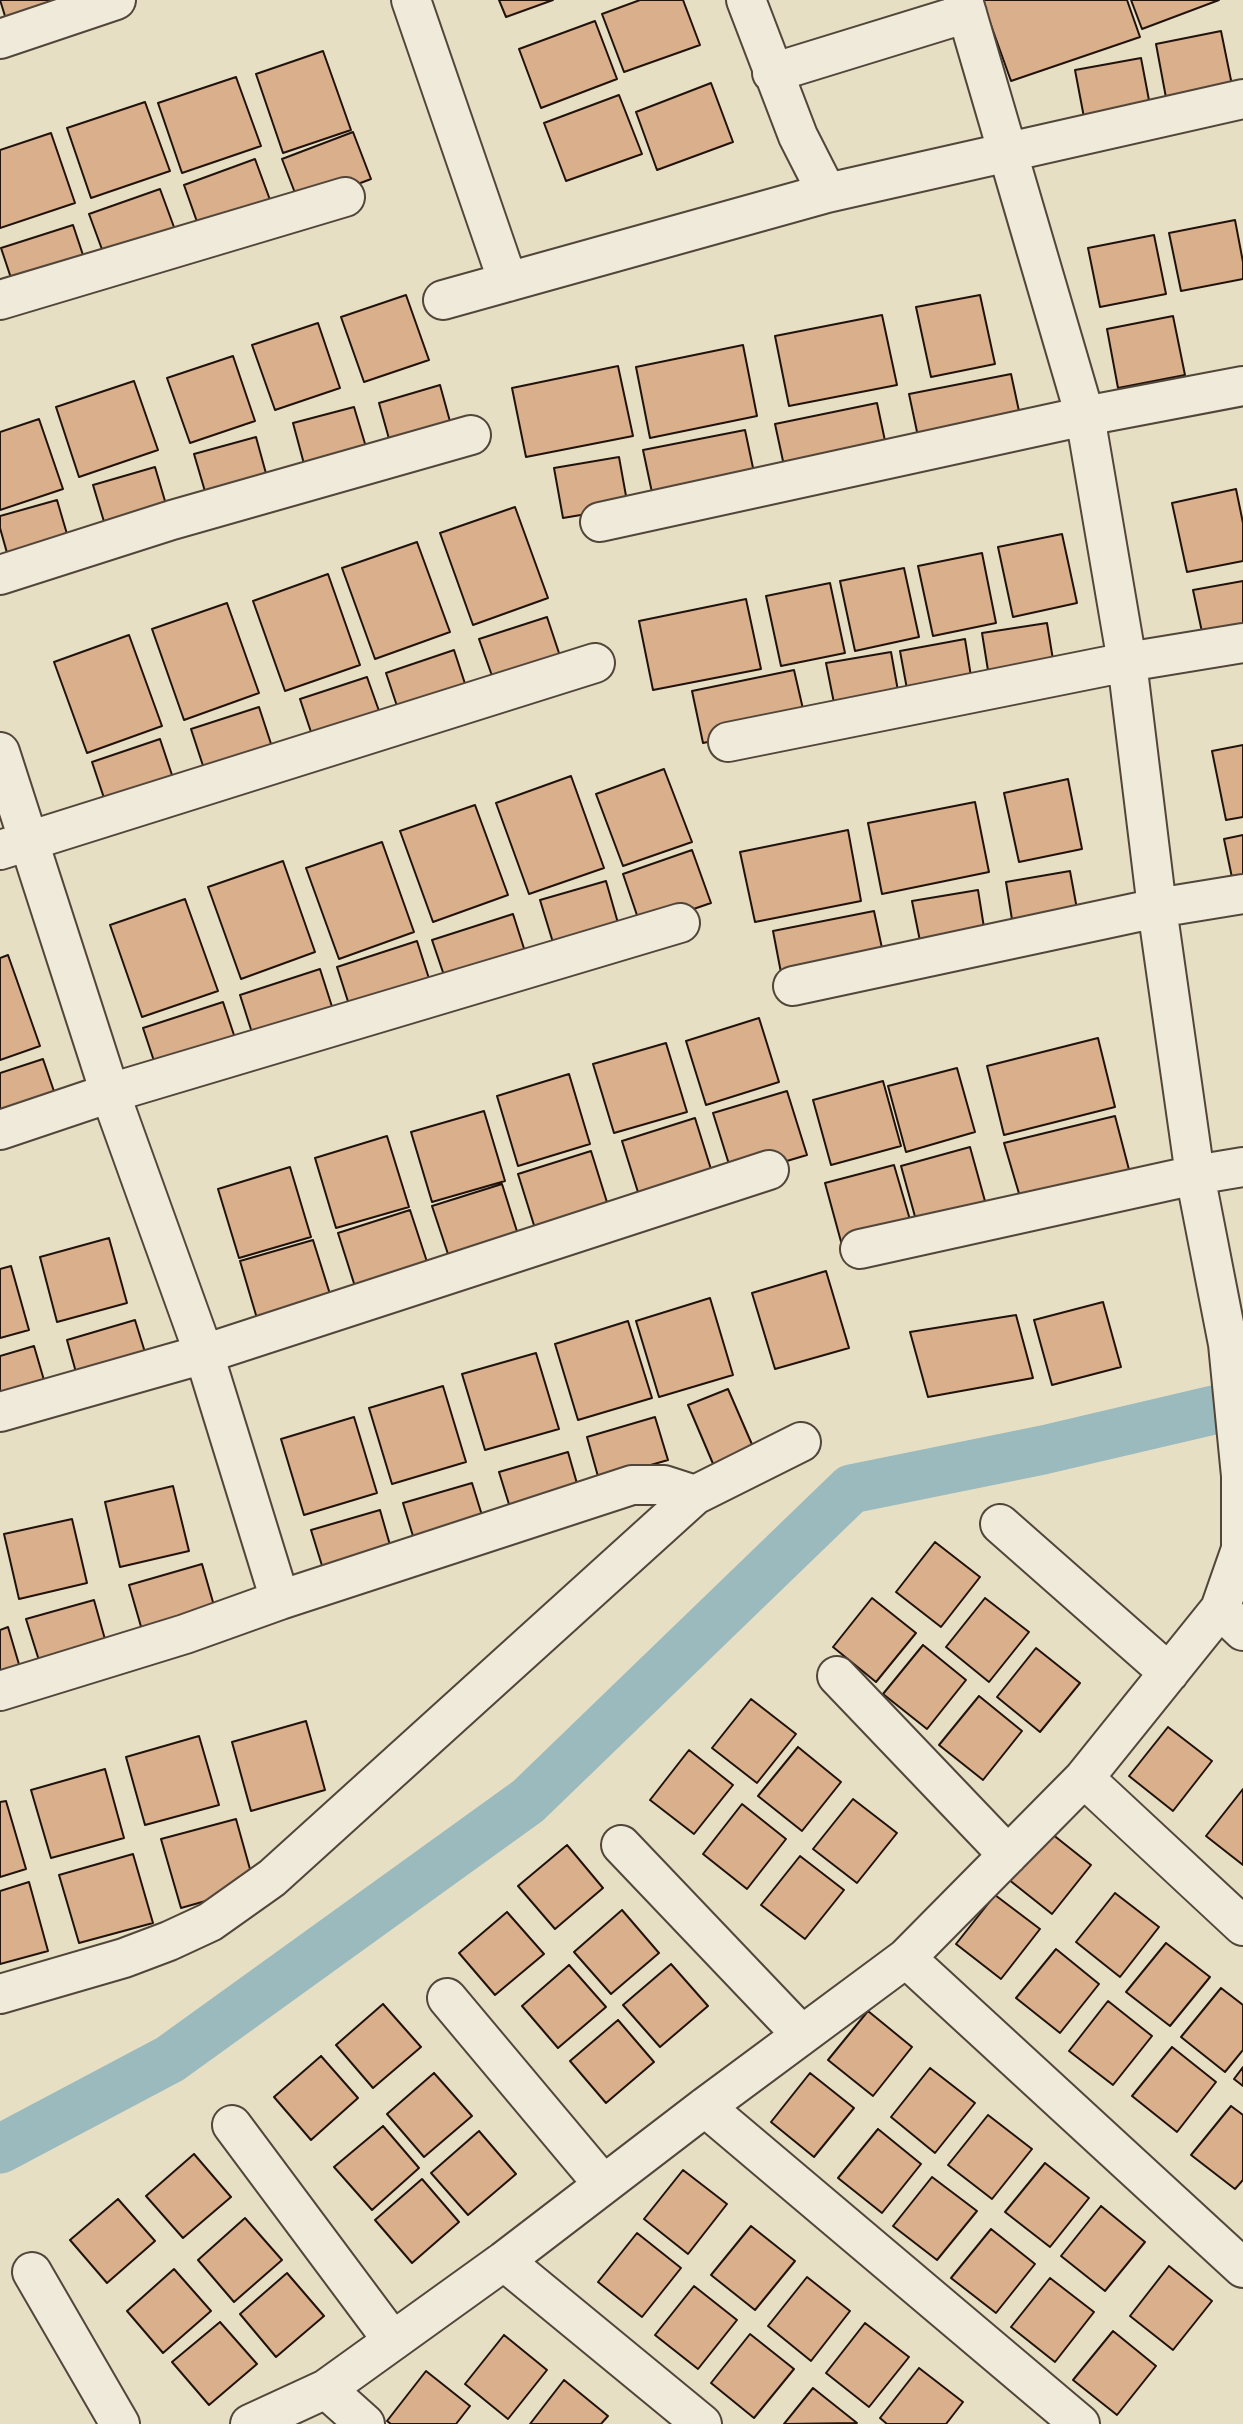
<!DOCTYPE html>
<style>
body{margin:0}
canvas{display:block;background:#e7dfc4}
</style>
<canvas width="1243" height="2424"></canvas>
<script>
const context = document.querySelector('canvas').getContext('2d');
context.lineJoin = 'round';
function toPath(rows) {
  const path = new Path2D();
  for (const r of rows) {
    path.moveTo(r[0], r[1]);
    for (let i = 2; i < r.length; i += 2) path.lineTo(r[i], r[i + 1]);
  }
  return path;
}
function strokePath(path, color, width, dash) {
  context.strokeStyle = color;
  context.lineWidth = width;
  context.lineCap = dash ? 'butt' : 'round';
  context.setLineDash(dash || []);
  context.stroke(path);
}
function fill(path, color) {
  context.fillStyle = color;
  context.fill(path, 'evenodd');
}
strokePath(toPath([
 [0,2149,170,2059,528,1801,851,1489,1043,1450,1243,1403]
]), '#9ababd', 49);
const building = toPath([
 [0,0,53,0,57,14,9,29,0,0],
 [499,0,553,0,506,17,499,0],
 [640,0,683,0,700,45,624,72,602,14,640,0],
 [982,0,1127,0,1140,37,1011,81,982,0],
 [1131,0,1219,0,1142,29,1131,0],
 [595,21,617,79,541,108,519,49,595,21],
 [1221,31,1233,90,1167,103,1156,44,1221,31],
 [323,51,351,130,283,153,256,74,323,51],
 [1141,58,1152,116,1086,128,1075,70,1141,58],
 [236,77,261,146,182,173,158,103,236,77],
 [711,83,733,142,657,170,636,112,711,83],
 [619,95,642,154,566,181,544,123,619,95],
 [145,102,170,171,91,198,67,128,145,102],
 [353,132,371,179,300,206,282,159,353,132],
 [51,133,75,203,0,228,0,150,51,133],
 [255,159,273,208,201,233,184,185,255,159],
 [160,189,178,238,107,263,89,214,160,189],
 [1235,220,1243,262,1243,279,1181,291,1169,233,1235,220],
 [73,225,86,264,14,287,1,248,73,225],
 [1154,235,1166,294,1100,307,1088,248,1154,235],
 [406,295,429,360,364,382,341,317,406,295],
 [980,295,995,364,931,377,916,307,980,295],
 [882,315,897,385,789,406,775,336,882,315],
 [1173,316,1185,375,1118,388,1107,329,1173,316],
 [318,323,340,388,275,410,252,345,318,323],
 [743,345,757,416,650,438,636,367,743,345],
 [233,356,255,421,190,443,167,378,233,356],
 [618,366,633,436,526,457,512,388,618,366],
 [1011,374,1022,425,920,446,909,394,1011,374],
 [134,381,158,450,79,477,56,407,134,381],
 [440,385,454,436,393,453,379,403,440,385],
 [877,403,888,455,786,475,775,424,877,403],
 [354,407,369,457,307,475,293,423,354,407],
 [39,419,63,489,0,510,0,432,39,419],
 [745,430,756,482,654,502,643,450,745,430],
 [256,437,270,488,209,505,194,454,256,437],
 [619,457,628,507,563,518,554,468,619,457],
 [155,467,170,518,108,535,93,485,155,467],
 [1236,489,1243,523,1243,561,1187,572,1172,503,1236,489],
 [57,500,72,551,11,567,0,528,0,516,57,500],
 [515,507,548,598,473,625,440,533,515,507],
 [1062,534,1077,603,1013,617,998,547,1062,534],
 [417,542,450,632,375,659,342,568,417,542],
 [982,553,996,623,933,636,918,566,982,553],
 [904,568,919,637,855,651,840,581,904,568],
 [328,574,360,665,285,691,253,601,328,574],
 [1243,581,1243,639,1205,646,1193,590,1243,581],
 [830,583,845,653,781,666,766,596,830,583],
 [746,599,761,669,653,690,639,621,746,599],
 [227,603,259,693,184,720,152,629,227,603],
 [547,617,563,665,496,687,479,639,547,617],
 [1047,623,1055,672,990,683,982,633,1047,623],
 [129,635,162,726,87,753,54,662,129,635],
 [965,639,973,689,909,700,900,651,965,639],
 [454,650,470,699,402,721,386,673,454,650],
 [891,652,900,702,836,713,826,663,891,652],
 [794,670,806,722,703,743,692,691,794,670],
 [367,677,384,725,316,747,300,699,367,677],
 [259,707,275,756,207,778,191,729,259,707],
 [160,739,176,787,108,810,92,762,160,739],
 [1243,745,1243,817,1226,820,1212,751,1243,745],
 [664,769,692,842,623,866,596,794,664,769],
 [571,776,604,868,529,894,496,803,571,776],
 [1068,779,1082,849,1019,862,1004,793,1068,779],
 [975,802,989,872,882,894,868,823,975,802],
 [475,805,508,895,433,922,400,831,475,805],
 [848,830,861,901,755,922,740,852,848,830],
 [1243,835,1243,891,1235,892,1224,839,1243,835],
 [382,842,414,932,339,959,306,868,382,842],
 [692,850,711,903,641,927,623,874,692,850],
 [283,861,315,952,241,979,208,887,283,861],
 [1070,871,1079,920,1014,932,1006,882,1070,871],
 [606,881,620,930,555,949,540,900,606,881],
 [978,890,986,940,922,951,912,901,978,890],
 [185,899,218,991,142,1017,110,925,185,899],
 [874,911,885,962,783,983,773,931,874,911],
 [513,914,528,961,448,987,432,940,513,914],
 [417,941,432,988,352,1014,337,967,417,941],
 [8,955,40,1046,0,1060,0,958,8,955],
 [320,969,335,1016,255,1042,240,995,320,969],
 [223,1002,239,1050,159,1076,143,1028,223,1002],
 [759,1018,779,1082,706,1105,686,1041,759,1018],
 [1098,1038,1115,1107,1004,1135,987,1066,1098,1038],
 [666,1043,687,1112,614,1133,593,1064,666,1043],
 [43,1059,59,1106,0,1125,0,1073,43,1059],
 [957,1068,975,1132,906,1152,888,1086,957,1068],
 [569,1074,590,1144,518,1166,497,1096,569,1074],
 [883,1081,901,1146,831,1165,813,1100,883,1081],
 [787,1091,807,1155,733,1177,713,1113,787,1091],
 [484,1111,505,1181,432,1202,411,1132,484,1111],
 [1115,1116,1133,1185,1023,1207,1004,1143,1115,1116],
 [695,1118,715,1182,642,1205,622,1141,695,1118],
 [387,1136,409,1207,336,1228,315,1158,387,1136],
 [970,1147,988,1212,919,1231,901,1166,970,1147],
 [591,1151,611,1215,538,1238,518,1174,591,1151],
 [894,1165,913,1230,843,1249,825,1183,894,1165],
 [290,1167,311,1237,239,1258,218,1189,290,1167],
 [502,1184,521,1244,452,1266,432,1206,502,1184],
 [410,1210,431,1274,358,1296,338,1233,410,1210],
 [109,1238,127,1303,57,1322,40,1257,109,1238],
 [313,1240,335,1310,261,1332,240,1261,313,1240],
 [11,1266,29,1330,0,1338,0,1269,11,1266],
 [826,1271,849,1348,775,1369,752,1293,826,1271],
 [710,1298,733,1375,659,1397,636,1321,710,1298],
 [1103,1302,1121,1367,1052,1385,1034,1320,1103,1302],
 [1016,1315,1033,1378,928,1397,910,1332,1016,1315],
 [135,1320,148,1362,79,1383,67,1340,135,1320],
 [628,1321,652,1398,578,1420,555,1344,628,1321],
 [34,1346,46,1387,0,1401,0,1356,34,1346],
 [536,1353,559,1429,485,1450,462,1374,536,1353],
 [443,1386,466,1462,392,1484,369,1408,443,1386],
 [728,1389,754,1449,714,1466,688,1405,728,1389],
 [354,1417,377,1493,304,1515,281,1439,354,1417],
 [655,1417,668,1460,599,1480,587,1437,655,1417],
 [568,1452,580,1494,512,1514,499,1472,568,1452],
 [472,1483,485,1525,416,1546,403,1503,472,1483],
 [173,1486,189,1551,120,1567,105,1502,173,1486],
 [380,1510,392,1552,324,1572,311,1530,380,1510],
 [72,1519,87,1583,19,1599,4,1534,72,1519],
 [935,1542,980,1577,941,1627,896,1592,935,1542],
 [202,1564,217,1616,144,1637,129,1585,202,1564],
 [872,1598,916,1633,876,1682,833,1647,872,1598],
 [985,1598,1029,1632,989,1682,946,1647,985,1598],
 [94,1600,108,1650,42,1670,26,1619,94,1600],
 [8,1627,23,1678,0,1685,0,1630,8,1627],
 [923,1645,966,1680,927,1729,883,1694,923,1645],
 [1036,1648,1080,1683,1040,1732,997,1697,1036,1648],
 [979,1696,1022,1731,983,1780,939,1745,979,1696],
 [751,1699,796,1734,757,1783,712,1748,751,1699],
 [306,1721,325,1790,251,1811,232,1742,306,1721],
 [1168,1727,1212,1761,1173,1811,1129,1776,1168,1727],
 [199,1736,219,1805,145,1825,126,1757,199,1736],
 [798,1747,841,1782,802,1831,758,1796,798,1747],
 [689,1750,733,1785,694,1834,650,1800,689,1750],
 [105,1769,124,1838,51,1858,31,1790,105,1769],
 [1243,1789,1243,1865,1206,1836,1243,1789],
 [853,1799,897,1833,857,1883,813,1849,853,1799],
 [6,1801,26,1869,0,1877,0,1802,6,1801],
 [742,1804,786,1839,747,1889,703,1854,742,1804],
 [236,1819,255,1887,181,1908,161,1839,236,1819],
 [1047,1830,1091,1865,1052,1914,1008,1879,1047,1830],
 [567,1845,603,1888,555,1929,518,1886,567,1845],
 [133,1854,153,1923,79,1943,59,1875,133,1854],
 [800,1856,844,1890,805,1939,761,1905,800,1856],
 [29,1882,48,1951,0,1964,0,1891,29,1882],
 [1115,1893,1159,1927,1120,1977,1076,1942,1115,1893],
 [995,1895,1040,1929,1001,1979,956,1944,995,1895],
 [622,1910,659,1953,611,1994,574,1952,622,1910],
 [507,1912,544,1954,495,1995,459,1953,507,1912],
 [1166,1943,1210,1977,1170,2026,1126,1992,1166,1943],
 [1056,1949,1099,1984,1060,2033,1016,1998,1056,1949],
 [671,1964,708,2006,660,2047,623,2005,671,1964],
 [569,1965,606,2007,558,2048,522,2006,569,1965],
 [1221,1988,1243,2005,1243,2050,1225,2072,1181,2037,1221,1988],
 [1108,2001,1152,2036,1113,2085,1069,2051,1108,2001],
 [383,2004,421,2047,373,2088,336,2045,383,2004],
 [868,2011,912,2047,873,2096,828,2060,868,2011],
 [618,2020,654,2062,606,2103,570,2061,618,2020],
 [1172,2047,1216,2082,1177,2132,1132,2096,1172,2047],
 [321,2056,358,2098,311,2140,274,2097,321,2056],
 [1243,2067,1243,2086,1234,2079,1243,2067],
 [930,2068,975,2103,935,2153,891,2117,930,2068],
 [434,2073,472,2116,424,2157,387,2114,434,2073],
 [810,2073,854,2108,814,2157,771,2122,810,2073],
 [1231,2106,1243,2115,1243,2180,1235,2189,1191,2155,1231,2106],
 [988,2115,1032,2149,992,2199,948,2165,988,2115],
 [383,2126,419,2168,372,2210,334,2167,383,2126],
 [878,2129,921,2164,882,2213,838,2178,878,2129],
 [479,2131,516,2174,468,2215,431,2173,479,2131],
 [194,2154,231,2197,183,2238,146,2196,194,2154],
 [1045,2163,1089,2198,1050,2247,1005,2212,1045,2163],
 [683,2170,727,2204,688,2254,644,2219,683,2170],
 [932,2177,977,2211,937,2260,893,2226,932,2177],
 [422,2179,459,2222,412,2263,375,2220,422,2179],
 [118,2199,155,2241,107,2283,70,2240,118,2199],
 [1101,2206,1145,2242,1105,2291,1061,2256,1101,2206],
 [245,2218,282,2260,234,2302,198,2260,245,2218],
 [751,2226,795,2261,755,2310,711,2275,751,2226],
 [991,2229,1035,2264,996,2313,951,2278,991,2229],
 [637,2233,681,2268,642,2317,598,2282,637,2233],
 [1169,2266,1212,2301,1173,2350,1130,2316,1169,2266],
 [174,2269,211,2311,163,2353,127,2311,174,2269],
 [287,2273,324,2316,276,2357,240,2314,287,2273],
 [807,2277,850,2311,811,2361,768,2326,807,2277],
 [1050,2278,1094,2312,1055,2362,1011,2327,1050,2278],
 [694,2286,737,2320,698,2369,655,2335,694,2286],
 [220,2322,257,2364,209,2405,172,2362,220,2322],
 [865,2323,909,2357,869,2407,826,2373,865,2323],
 [1113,2331,1156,2366,1117,2415,1073,2380,1113,2331],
 [750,2334,794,2369,754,2418,711,2383,750,2334],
 [504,2335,547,2370,508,2419,465,2384,504,2335],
 [919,2368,963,2402,946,2424,887,2424,880,2418,919,2368],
 [426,2371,470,2406,456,2424,391,2424,387,2421,426,2371],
 [564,2380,608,2416,601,2424,530,2424,564,2380],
 [813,2388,857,2423,784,2424,813,2388]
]);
fill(building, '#d9af8c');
strokePath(building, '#21120c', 2);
const minor = toPath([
 [411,0,508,282],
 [746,0,798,136,827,193],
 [963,0,1085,416,1127,662,1157,908,1195,1175,1228,1344,1241,1476,1241,1549,1220,1609,1243,1631],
 [0,39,116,0],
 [772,73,967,13],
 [0,300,345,197],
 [443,300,827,193,1243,99],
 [600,522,1085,416,1243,386],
 [0,575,172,520,471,435],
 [728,742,1127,662,1243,643],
 [0,752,110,1093,204,1354,280,1600],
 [0,850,595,663],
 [793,986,1157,908,1243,894],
 [0,1130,110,1093,680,923],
 [860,1249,1195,1175,1243,1167],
 [0,1412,204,1354,769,1170],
 [1000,1524,1169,1673],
 [837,1676,1008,1855],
 [0,1691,185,1634,280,1600,632,1485,664,1485,695,1495],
 [1084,1778,1243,1926],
 [621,1845,802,2035],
 [906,1958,1243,2268],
 [0,1994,124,1958,169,1941,210,1922,272,1878,695,1495,801,1442],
 [447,1998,603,2184],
 [705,2107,1080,2424],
 [232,2125,393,2341],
 [504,2261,702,2424],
 [32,2272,120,2424],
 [326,2389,365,2424],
 [250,2424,326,2389,504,2261,705,2107,906,1958,1084,1778,1220,1609]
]);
strokePath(minor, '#52453a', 42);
strokePath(minor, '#efead9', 38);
</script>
